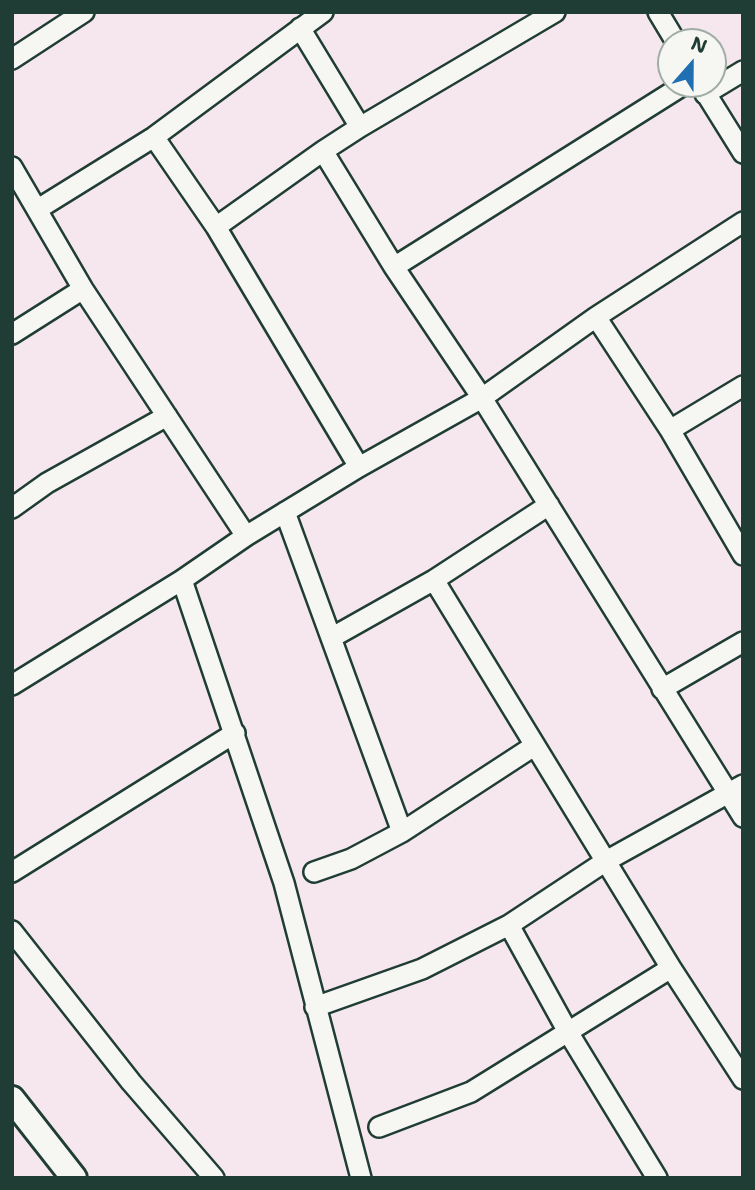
<!DOCTYPE html>
<style>
body{margin:0}
#map{position:relative;width:755px;height:1190px;overflow:hidden;background:#f6e7ee;font-family:"Shantell Sans",sans-serif}
canvas{display:block}
.frame{position:absolute;inset:0;border:14px solid #1f3d34;pointer-events:none}
.north{position:absolute;left:657px;top:28px;width:70px;height:70px;box-sizing:border-box;background:#f6f6f2;border:2px solid #a0aca6;border-radius:50%;rotate:21deg;font-size:19px;font-weight:700;line-height:28px;text-align:center;color:#1f3d34}
.north::after{content:'';display:block;margin:auto;width:24px;height:32px;background:#1f6fb2;clip-path:polygon(50% 0,100% 100%,50% 72%,0 100%)}
</style>
<div id="map">
<canvas width="755" height="1190"></canvas>
<div class="frame"></div>
<div class="north">N</div>
</div>
<script>
const context = document.querySelector('canvas').getContext('2d');
context.lineJoin = 'round';
function toPath(rows) {
  const path = new Path2D();
  for (const r of rows) {
    path.moveTo(r[0], r[1]);
    for (let i = 2; i < r.length; i += 2) path.lineTo(r[i], r[i + 1]);
  }
  return path;
}
function strokePath(path, color, width, dash) {
  context.strokeStyle = color;
  context.lineWidth = width;
  context.lineCap = dash ? 'butt' : 'round';
  context.setLineDash(dash || []);
  context.stroke(path);
}
const minor = toPath([
 [555,12,360,127,323,151,394,267,482,398,743,817],
 [658,12,676,42],
 [300,28,360,127],
 [12,59,84,12],
 [700,84,743,153],
 [705,94,743,71],
 [154,137,216,227],
 [323,151,216,227,359,467],
 [12,167,83,289,246,536],
 [38,209,154,137,323,12],
 [394,267,685,84],
 [596,317,670,430,743,555],
 [12,334,83,289],
 [670,430,743,386],
 [549,505,434,580,671,968,743,1079],
 [12,508,47,483,167,416],
 [285,512,402,832],
 [331,638,434,580],
 [12,685,182,580],
 [662,689,743,642],
 [12,872,235,733],
 [314,872,351,859,402,832,534,746],
 [509,925,568,1032,657,1178],
 [12,931,131,1082,214,1178],
 [315,1007,422,969,509,925,606,861,743,785],
 [379,1127,471,1092,671,968],
 [361,1178,284,883,182,580,246,536,359,467,482,398,596,317,743,222]
]);
const major = toPath([
 [12,1099,74,1178]
]);
strokePath(minor, '#1f3d34', 24);
strokePath(major, '#1f3d34', 30);
strokePath(minor, '#f6f6f2', 19);
strokePath(major, '#f6f6f2', 24);
</script>
